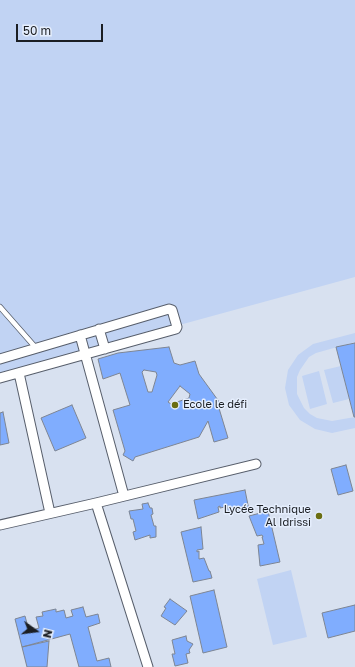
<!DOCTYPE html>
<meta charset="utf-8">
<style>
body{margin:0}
#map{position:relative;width:355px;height:667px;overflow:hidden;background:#d8e1f0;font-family:"Golos Text",sans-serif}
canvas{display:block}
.north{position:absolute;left:16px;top:611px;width:40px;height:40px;-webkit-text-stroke:3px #e5eefd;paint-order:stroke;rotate:104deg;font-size:11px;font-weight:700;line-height:16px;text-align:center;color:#1b1e23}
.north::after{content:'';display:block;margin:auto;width:14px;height:18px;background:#1b1e23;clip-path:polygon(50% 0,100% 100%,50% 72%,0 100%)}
.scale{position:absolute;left:16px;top:24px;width:87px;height:18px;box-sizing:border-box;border:2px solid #1b1e23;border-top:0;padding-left:5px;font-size:12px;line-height:14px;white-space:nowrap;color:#1b1e23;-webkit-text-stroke:3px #e5eefd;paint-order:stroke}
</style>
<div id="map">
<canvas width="355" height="667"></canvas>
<div class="north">N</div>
<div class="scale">50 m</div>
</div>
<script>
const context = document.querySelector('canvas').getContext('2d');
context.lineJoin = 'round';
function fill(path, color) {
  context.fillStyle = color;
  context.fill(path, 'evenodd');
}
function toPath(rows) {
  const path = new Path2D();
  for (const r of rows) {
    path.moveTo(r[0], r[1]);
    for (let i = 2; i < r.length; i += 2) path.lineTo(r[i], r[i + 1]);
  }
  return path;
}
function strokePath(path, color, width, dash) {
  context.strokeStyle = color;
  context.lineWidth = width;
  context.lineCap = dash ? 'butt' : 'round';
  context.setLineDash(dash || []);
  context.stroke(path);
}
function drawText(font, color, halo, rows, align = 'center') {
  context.font = font + ' "Golos Text",sans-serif';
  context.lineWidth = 3;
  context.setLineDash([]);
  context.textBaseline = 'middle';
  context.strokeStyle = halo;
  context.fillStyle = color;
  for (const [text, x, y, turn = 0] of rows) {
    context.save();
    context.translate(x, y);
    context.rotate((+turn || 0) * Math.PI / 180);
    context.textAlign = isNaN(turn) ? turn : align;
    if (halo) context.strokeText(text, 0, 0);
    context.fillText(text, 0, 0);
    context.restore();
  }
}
fill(toPath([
 [0,0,355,0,355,277,0,374],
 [355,333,355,342,316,353,309,357,300,370,297,377,297,394,304,408,310,414,317,418,332,421,355,417,355,428,332,433,315,429,300,420,289,405,285,388,288,370,298,355,313,344],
 [341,366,349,399,333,403,324,370],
 [319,371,327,404,310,409,302,376],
 [291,570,307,637,273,645,257,579]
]), '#c1d3f3');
const building = toPath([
 [355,343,355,417,354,417,336,347,355,343],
 [169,347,174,363,180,365,195,361,199,374,220,403,218,405,228,438,214,442,208,421,199,437,135,457,133,461,123,455,125,451,113,410,130,405,120,373,103,379,98,359,118,353,169,347],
 [144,370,156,372,157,375,152,392,148,392,142,372,144,370],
 [180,386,190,394,189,398,171,404,168,402,180,386],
 [72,405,86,438,55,451,41,418,72,405],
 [3,412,9,443,0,445,0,413,3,412],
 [346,465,353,491,338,495,331,469,346,465],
 [245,490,249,510,228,511,227,505,225,505,225,507,220,508,220,506,218,507,219,512,198,519,194,500,245,490],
 [148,503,150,508,152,508,153,514,151,515,154,526,156,526,156,537,150,538,150,535,135,540,133,532,136,531,133,519,131,519,129,511,143,509,142,504,148,503],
 [268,511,280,562,260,566,258,545,264,544,262,537,263,537,262,535,257,536,249,516,268,511],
 [201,527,203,549,197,550,197,552,199,551,199,559,204,558,209,571,210,571,212,578,193,582,181,532,201,527],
 [214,590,227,647,203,653,190,596,214,590],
 [170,599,187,611,175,625,161,616,166,608,164,607,170,599],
 [355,605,355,631,328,638,322,613,355,605],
 [83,607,86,617,98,614,100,623,88,627,97,661,109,658,111,667,79,667,70,634,22,647,15,619,25,616,29,631,39,628,36,617,43,616,42,612,56,609,56,612,64,610,66,618,73,616,71,610,83,607],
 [186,636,187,641,193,644,189,650,190,653,186,654,188,663,175,666,172,654,175,654,172,640,186,636],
 [49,641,47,667,27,667,22,647,49,641]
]);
fill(building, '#80adfe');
strokePath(building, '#7d8593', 1);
const service = toPath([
 [0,307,36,348]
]);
const minor = toPath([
 [99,329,105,349],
 [80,335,124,496],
 [0,359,169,309,172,310,177,327,176,329,0,378],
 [19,373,50,513],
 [96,503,148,667],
 [0,525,96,503,256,464]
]);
strokePath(service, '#575e6b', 6);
strokePath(minor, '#575e6b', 11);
strokePath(service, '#fff', 4.5);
strokePath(minor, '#fff', 9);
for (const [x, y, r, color] of [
 [175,405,4,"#6b6e12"],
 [319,516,4,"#6b6e12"]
]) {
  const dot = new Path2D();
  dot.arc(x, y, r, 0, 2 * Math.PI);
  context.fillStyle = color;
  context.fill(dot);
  strokePath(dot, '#e5eefd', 1.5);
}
drawText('11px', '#1b1e23', '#e5eefd', [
 ["Ecole le défi",183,405],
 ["Lycée Technique",311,510,"right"],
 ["Al Idrissi",311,523,"right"]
], 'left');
</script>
